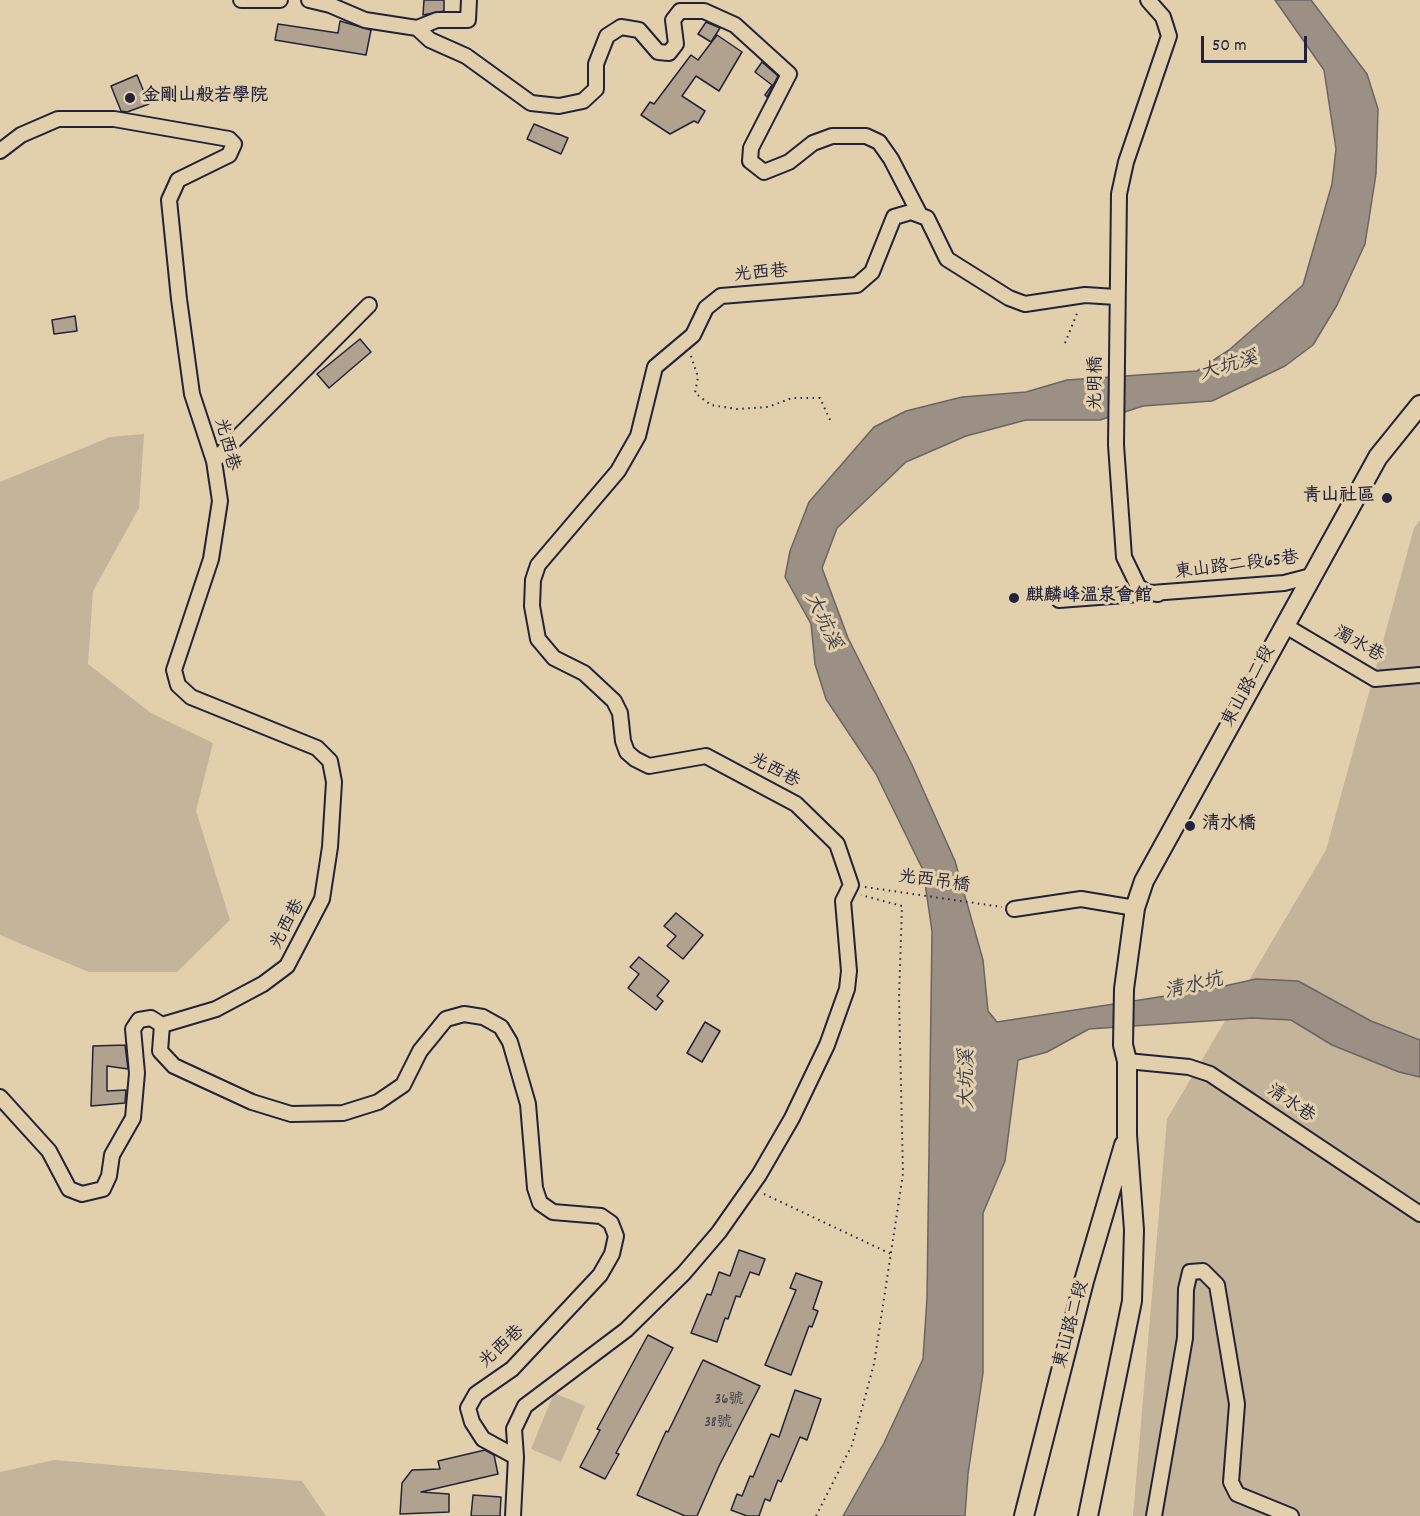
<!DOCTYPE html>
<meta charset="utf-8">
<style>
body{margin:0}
#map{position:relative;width:1420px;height:1516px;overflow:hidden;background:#e2d0ad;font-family:Dekko,sans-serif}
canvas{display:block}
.scale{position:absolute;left:1201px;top:36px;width:106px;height:27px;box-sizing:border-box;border:3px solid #22223b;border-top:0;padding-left:8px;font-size:18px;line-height:21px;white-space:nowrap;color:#22223b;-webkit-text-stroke:4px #e2d0ad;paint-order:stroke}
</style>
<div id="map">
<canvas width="1420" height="1516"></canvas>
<div class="scale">50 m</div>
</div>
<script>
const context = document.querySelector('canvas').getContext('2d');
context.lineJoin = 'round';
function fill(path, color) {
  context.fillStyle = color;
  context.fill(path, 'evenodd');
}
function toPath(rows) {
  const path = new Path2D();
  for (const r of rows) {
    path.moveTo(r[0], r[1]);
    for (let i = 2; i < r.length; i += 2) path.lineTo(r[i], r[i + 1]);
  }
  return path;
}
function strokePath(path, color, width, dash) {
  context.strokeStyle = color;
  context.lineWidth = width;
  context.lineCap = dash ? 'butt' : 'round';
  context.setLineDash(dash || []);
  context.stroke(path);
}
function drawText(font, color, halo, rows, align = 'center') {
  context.font = font + ' Dekko,"LXGW WenKai TC",sans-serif';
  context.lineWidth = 6;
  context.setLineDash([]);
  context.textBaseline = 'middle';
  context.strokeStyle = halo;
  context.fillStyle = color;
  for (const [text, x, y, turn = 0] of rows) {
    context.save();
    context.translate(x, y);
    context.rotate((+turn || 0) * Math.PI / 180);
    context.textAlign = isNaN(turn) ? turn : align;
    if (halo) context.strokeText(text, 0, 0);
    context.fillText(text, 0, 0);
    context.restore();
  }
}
fill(toPath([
 [144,434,139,508,93,591,88,664,151,713,213,743,196,811,230,920,177,972,89,972,0,935,0,482,110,437],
 [1420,520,1420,1516,1133,1516,1167,1119,1326,850,1414,528],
 [554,1393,585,1406,561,1462,531,1449],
 [54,1460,302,1481,326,1516,0,1516,0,1472]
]), '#c3b49a');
const water = toPath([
 [1275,0,1311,0,1367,74,1378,109,1376,174,1365,244,1337,305,1313,345,1285,366,1212,401,1143,406,1100,420,1026,420,966,436,906,462,837,528,822,568,848,638,912,765,955,861,983,960,988,1011,997,1022,1211,989,1256,979,1298,981,1371,1021,1420,1040,1420,1077,1399,1072,1332,1045,1291,1020,1252,1018,1089,1029,1047,1052,1018,1060,1005,1161,983,1213,983,1373,968,1474,965,1516,843,1516,884,1443,923,1359,927,1298,932,931,923,870,876,774,826,699,815,664,811,624,785,577,790,551,809,502,874,427,906,411,962,397,1026,392,1067,380,1197,371,1229,350,1303,285,1332,184,1336,149,1324,70,1275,0]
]);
fill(water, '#9b9083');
strokePath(water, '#6b6466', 1.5);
const building = toPath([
 [424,0,444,0,444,11,423,15,424,0],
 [340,21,371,30,366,55,275,40,278,24,338,33,340,21],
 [706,22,720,28,711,42,698,34,706,22],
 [717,35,742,52,719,91,696,76,682,96,705,111,698,123,694,121,670,134,641,115,650,102,654,104,691,55,698,60,717,35],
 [762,62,778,76,767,97,765,95,772,85,755,72,762,62],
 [137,75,149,104,127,112,121,111,111,86,137,75],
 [534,124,568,138,561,154,527,139,534,124],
 [75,316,77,331,54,334,52,320,75,316],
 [360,339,371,352,329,388,317,374,360,339],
 [676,913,703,935,683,959,667,946,676,936,664,926,676,913],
 [639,957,669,981,657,996,663,1001,656,1010,628,988,639,974,630,967,639,957],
 [705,1022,720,1031,702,1062,687,1053,705,1022],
 [125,1045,128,1069,107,1066,107,1091,126,1090,125,1103,91,1106,93,1046,125,1045],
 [739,1250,765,1259,759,1275,750,1272,740,1297,736,1296,728,1319,725,1318,717,1342,691,1333,707,1294,711,1295,719,1272,730,1276,739,1250],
 [796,1273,822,1282,813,1309,818,1311,812,1327,809,1326,791,1375,765,1365,796,1290,790,1288,796,1273],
 [648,1335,673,1348,616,1453,619,1454,605,1479,580,1467,600,1430,597,1429,648,1335],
 [703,1360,760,1386,719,1466,697,1516,685,1516,637,1495,666,1431,668,1432,703,1360],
 [795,1390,821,1399,807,1440,800,1437,781,1482,778,1480,770,1501,765,1499,759,1516,747,1516,731,1510,737,1494,742,1496,750,1476,753,1477,771,1434,779,1437,795,1390],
 [485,1450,494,1455,498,1474,421,1492,449,1494,449,1512,400,1514,402,1483,412,1470,440,1469,438,1461,485,1450],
 [473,1495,501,1497,500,1516,471,1516,473,1495]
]);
fill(building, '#b0a28f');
strokePath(building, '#22223b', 1.5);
const minor = toPath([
 [241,0,280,0],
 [309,0,330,5,365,20,417,28,430,40,466,56,531,103,559,106,583,101,596,89,596,64,607,36,621,27,639,30,658,52,669,53,676,44,673,20,680,11,704,11,735,25,789,74,751,148,750,161,764,172,789,162,813,143,832,136,866,136,879,142,891,159,919,213],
 [1148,0,1163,17,1169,36,1126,162,1119,194,1116,445,1124,557,1138,586,1146,592,1158,594],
 [417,28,437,20,468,20,469,0],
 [0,151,21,135,58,119,114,119,229,139,234,144,229,155,178,180,169,200,179,299,192,394,214,461,220,501,211,559,174,670,178,685,191,697,317,748,330,761,334,782,330,847,322,899,287,966,263,984,216,1009,162,1025,160,1051,174,1066,252,1102,291,1114,343,1113,378,1102,403,1085,420,1051,446,1019,464,1014,483,1017,501,1027,510,1042,528,1104,535,1188,540,1203,553,1212,601,1216,611,1223,616,1236,612,1254,600,1275,512,1369,476,1394,468,1408,472,1422,483,1439,516,1457],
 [214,461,369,305],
 [1059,600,1284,583,1311,576],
 [1284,625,1375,679,1420,675],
 [1014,909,1081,899,1135,908],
 [1127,1061,1189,1067,1210,1074,1420,1214],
 [0,1097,49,1151,69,1189,82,1194,103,1189,109,1176,112,1155,133,1118,137,1073,133,1029,139,1020,151,1018,162,1025],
 [513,1516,516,1457,514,1429,525,1406,626,1330,684,1273,719,1232,759,1175,792,1118,827,1045,847,989,849,971,843,901,851,885,837,844,796,804,706,756,649,766,635,759,627,752,623,741,620,713,614,701,584,673,554,658,538,639,532,606,533,580,538,565,618,471,638,436,655,367,693,335,706,308,721,296,857,285,872,272,894,217,911,212,927,218,947,259,1009,298,1025,304,1085,295,1116,297],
 [1154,1516,1185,1338,1186,1289,1190,1272,1203,1271,1217,1285,1237,1404,1231,1482,1237,1494,1291,1516]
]);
const major = toPath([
 [1024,1516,1084,1281,1124,1145],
 [1088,1516,1132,1301,1134,1230,1127,1135,1127,1061,1123,1045,1124,989,1135,908,1144,881,1378,457,1420,405]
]);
strokePath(minor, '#22223b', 18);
strokePath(major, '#22223b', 22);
strokePath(toPath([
 [1065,343,1078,311],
 [691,356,698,377,695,393,711,405,737,409,768,407,792,398,820,398,831,422],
 [865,887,1002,907],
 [764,1194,891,1254],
 [816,1516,852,1445,874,1364,903,1174,899,998,902,906,861,895]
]), '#22223b', 2, [1.5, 4.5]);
strokePath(minor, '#e2d0ad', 14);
strokePath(major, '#e2d0ad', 18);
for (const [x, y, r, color] of [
 [130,98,6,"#22223b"],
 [1387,498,6,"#22223b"],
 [1014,598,6,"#22223b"],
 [1190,826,6,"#22223b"]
]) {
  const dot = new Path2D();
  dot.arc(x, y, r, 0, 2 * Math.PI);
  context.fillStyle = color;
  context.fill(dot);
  strokePath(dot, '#e2d0ad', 2);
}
drawText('15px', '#464250', null, [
 ["36號",729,1401],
 ["38號",718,1424]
]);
drawText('bold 18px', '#22223b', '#e2d0ad', [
 ["金剛山般若學院",142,98],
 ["青山社區",1375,498,"right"],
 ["麒麟峰溫泉會館",1026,598],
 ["清水橋",1202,826]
], 'left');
drawText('18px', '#22223b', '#e2d0ad', [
 ["光西巷",761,275,-5],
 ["光明橋",1098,383,-90],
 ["光西巷",225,445,75],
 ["東山路二段65巷",1237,567,-7],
 ["濁水巷",1358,646,29],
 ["東山路二段",1250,687,-61],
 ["光西巷",774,772,28],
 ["光西吊橋",934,883,8],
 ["光西巷",289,925,-62],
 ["清水巷",1290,1105,34],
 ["東山路二段",1073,1325,-75],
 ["光西巷",503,1348,-42]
]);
drawText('italic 20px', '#403e4d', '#e2d0ad', [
 ["大坑溪",1229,368,-16],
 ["大坑溪",821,622,65],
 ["清水坑",1194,988,-13],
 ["大坑溪",969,1079,-90]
]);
</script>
